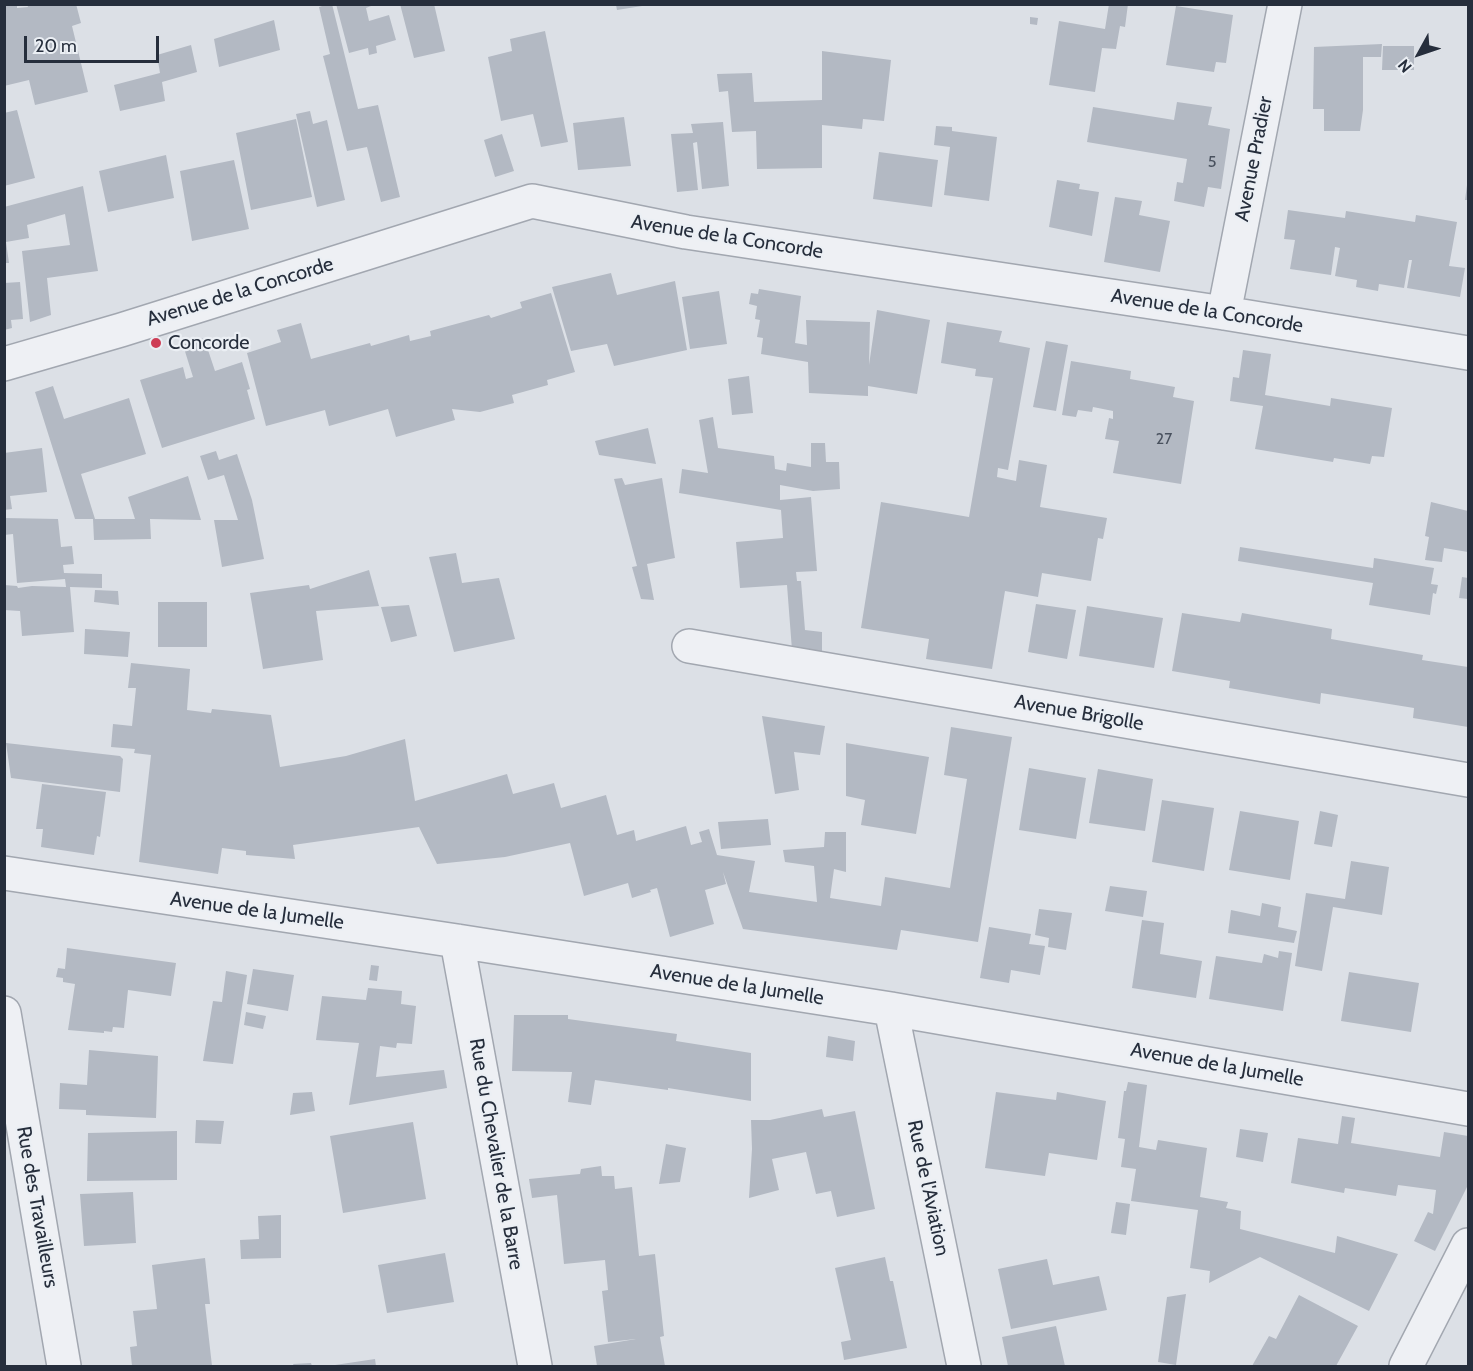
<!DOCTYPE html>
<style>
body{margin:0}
#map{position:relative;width:1473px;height:1371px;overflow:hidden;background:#dce0e6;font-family:Cabin,sans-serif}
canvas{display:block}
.frame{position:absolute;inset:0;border:6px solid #262e3c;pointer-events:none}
.north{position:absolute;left:1389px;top:24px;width:60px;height:60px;-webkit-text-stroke:4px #ebeff4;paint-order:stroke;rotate:230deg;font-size:16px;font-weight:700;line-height:24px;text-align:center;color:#262e3c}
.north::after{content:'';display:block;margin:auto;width:21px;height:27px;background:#262e3c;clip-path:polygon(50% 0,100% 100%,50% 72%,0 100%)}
.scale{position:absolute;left:24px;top:36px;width:135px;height:27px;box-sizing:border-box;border:3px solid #262e3c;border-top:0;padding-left:8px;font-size:18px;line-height:21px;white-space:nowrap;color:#262e3c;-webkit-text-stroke:4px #ebeff4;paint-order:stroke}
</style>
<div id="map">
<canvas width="1473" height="1371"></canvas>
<div class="frame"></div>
<div class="north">N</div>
<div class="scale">20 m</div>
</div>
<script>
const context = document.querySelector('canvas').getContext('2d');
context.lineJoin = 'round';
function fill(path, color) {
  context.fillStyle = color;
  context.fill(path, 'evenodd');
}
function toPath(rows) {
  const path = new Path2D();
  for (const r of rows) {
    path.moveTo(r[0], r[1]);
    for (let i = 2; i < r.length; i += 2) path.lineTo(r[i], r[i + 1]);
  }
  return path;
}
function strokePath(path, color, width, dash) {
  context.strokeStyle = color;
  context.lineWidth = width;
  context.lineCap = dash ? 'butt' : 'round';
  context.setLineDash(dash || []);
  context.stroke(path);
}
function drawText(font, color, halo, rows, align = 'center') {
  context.font = font + ' Cabin,sans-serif';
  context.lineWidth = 4.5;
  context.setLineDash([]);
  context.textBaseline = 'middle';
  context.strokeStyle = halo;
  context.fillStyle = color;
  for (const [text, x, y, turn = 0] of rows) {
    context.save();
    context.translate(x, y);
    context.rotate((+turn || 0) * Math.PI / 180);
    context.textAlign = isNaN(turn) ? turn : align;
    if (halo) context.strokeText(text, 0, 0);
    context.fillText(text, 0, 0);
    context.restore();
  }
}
fill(toPath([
 [4,4,17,4,17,8,28,7,27,4,76,4,81,23,72,26,88,92,35,105,29,80,4,86],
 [328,4,332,4,358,109,378,105,400,197,381,202,367,147,347,151,323,56,330,54,319,7],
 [336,4,376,4,366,8,369,21,389,15,396,40,376,46,377,53,369,55,368,48,349,53],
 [400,4,434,4,445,51,414,58],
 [1109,4,1128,4,1125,27,1120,26,1116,49,1102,48,1095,92,1049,85,1059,21,1105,29],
 [616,5,642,5,642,6,617,10],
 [1176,6,1233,15,1226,63,1216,62,1214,72,1166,65],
 [1030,17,1038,18,1037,25,1030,24],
 [274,20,280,50,219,67,214,39],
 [545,31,568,142,541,147,533,114,501,121,488,57,512,51,510,39],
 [1382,44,1381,57,1363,57,1363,110,1360,131,1324,131,1324,109,1313,109,1314,47],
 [191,45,197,72,162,82,165,101,120,111,114,85,160,73,157,55],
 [1383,46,1414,46,1414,70,1382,70],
 [822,51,891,60,884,121,863,119,862,129,822,125,822,168,757,169,756,131,732,132,728,91,719,92,717,74,752,73,754,102,822,100],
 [1177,102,1212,107,1208,125,1230,129,1221,189,1208,187,1204,207,1174,201,1177,182,1183,183,1187,159,1087,142,1093,107,1174,120],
 [17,110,35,178,4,186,4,113],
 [310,111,313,124,327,120,345,200,317,207,296,114],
 [624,117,631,166,578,170,573,123],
 [296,119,312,197,251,210,236,133],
 [723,122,729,186,702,189,697,142,693,143,698,190,677,192,671,134,693,133,691,124],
 [936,126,952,127,952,131,997,137,989,201,944,195,950,147,934,145],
 [502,134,514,171,495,177,484,140],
 [879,152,938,160,932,207,873,199],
 [166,155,174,198,108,212,99,171],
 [234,160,249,229,192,241,180,171],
 [1057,180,1080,184,1079,189,1099,192,1092,236,1049,227],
 [1467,185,1468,185,1468,200,1465,200],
 [83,186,98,271,47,278,51,315,30,322,22,251,70,245,65,214,27,225,29,238,6,242,9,263,5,263,4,207],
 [1115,197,1142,201,1139,215,1170,221,1160,272,1104,262],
 [1288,210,1345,218,1346,211,1415,222,1416,215,1457,222,1449,266,1465,268,1460,297,1407,288,1412,260,1409,260,1404,288,1379,284,1378,291,1356,287,1357,280,1335,276,1340,248,1335,247,1331,275,1290,269,1295,240,1284,239],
 [611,273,617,295,675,281,687,350,614,366,607,344,571,351,552,287],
 [20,282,23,319,11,320,12,328,4,330,4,283],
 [759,289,801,296,795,343,807,345,806,320,870,322,869,365,877,310,930,320,917,394,868,386,868,396,809,393,808,362,761,354,763,338,757,337,760,320,755,319,757,306,749,304,751,293,758,294],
 [719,291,727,344,690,349,682,297],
 [551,293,575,372,547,380,548,385,512,395,514,403,480,412,452,409,455,420,396,437,388,409,329,426,325,410,266,426,247,353,281,342,277,330,301,323,311,359,370,343,371,346,409,335,410,341,431,336,430,331,489,315,491,318,522,308,520,302],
 [947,322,1002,331,999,342,1030,348,1008,470,998,468,997,477,1016,481,1019,460,1047,465,1040,507,1107,518,1103,539,1098,538,1091,581,1042,573,1038,597,1005,591,992,669,926,659,929,639,861,628,881,502,969,517,993,378,975,376,976,369,941,363],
 [204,338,215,371,242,362,250,389,247,390,255,419,162,448,140,380,183,367,186,379,193,377,183,345],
 [1046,341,1068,345,1056,411,1033,407],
 [1243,350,1271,354,1265,395,1330,406,1331,398,1392,408,1384,457,1372,456,1370,464,1334,458,1333,462,1255,449,1263,406,1230,401,1233,377,1239,378],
 [1071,361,1131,371,1130,379,1175,387,1173,397,1194,401,1181,484,1113,473,1119,441,1105,439,1109,418,1113,419,1113,411,1093,407,1092,412,1078,410,1076,417,1062,415],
 [749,376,753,413,732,415,728,379],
 [53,386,64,419,129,398,146,454,81,474,95,519,135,519,128,497,188,476,201,520,150,519,151,539,94,540,93,519,75,519,35,392],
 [713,417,718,448,774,456,775,469,786,471,787,463,811,467,811,443,825,443,826,462,839,462,840,489,813,491,780,485,780,500,811,497,817,571,796,572,797,581,801,581,805,630,822,632,822,655,792,650,787,585,740,588,736,542,783,538,781,510,679,493,682,469,708,473,699,420],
 [648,428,656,464,599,455,595,441],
 [42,448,47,492,10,496,12,509,4,510,4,453],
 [216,451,219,460,237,454,252,500,264,559,222,567,214,520,238,520,224,475,208,480,200,456],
 [622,478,625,485,662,478,675,558,647,564,654,600,641,599,632,567,637,566,614,479],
 [1431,502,1468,511,1468,552,1444,548,1442,562,1425,560,1429,537,1425,536],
 [4,518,58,519,61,547,72,546,74,564,63,565,64,573,102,574,102,588,70,587,74,632,22,636,20,611,4,610,4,585,17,586,18,588,32,586,66,587,65,579,17,583,13,534,4,535],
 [1240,547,1373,568,1374,558,1434,568,1431,584,1438,585,1436,594,1433,593,1430,615,1369,605,1373,583,1238,561],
 [456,553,462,583,499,578,515,639,454,652,429,557],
 [369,570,379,606,316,611,323,660,263,669,250,593,309,585,310,589],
 [1462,577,1468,578,1468,599,1459,598],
 [95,590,118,591,119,605,94,602],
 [158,602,207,602,207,647,158,647],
 [1036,604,1076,610,1067,659,1028,652],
 [409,605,417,636,391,642,381,607],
 [1087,606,1163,618,1154,668,1079,656],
 [1182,613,1240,622,1242,613,1332,629,1331,639,1423,655,1422,660,1468,667,1468,727,1413,718,1414,708,1321,693,1320,704,1229,688,1230,681,1172,671],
 [85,629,130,632,128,657,84,654],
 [131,663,190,669,187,710,211,713,212,709,271,715,280,767,346,756,405,739,415,801,507,774,513,794,554,783,561,808,606,795,617,835,634,830,636,841,686,826,691,845,702,842,699,832,709,829,717,855,755,861,749,892,817,902,814,866,785,862,783,850,824,847,825,832,846,832,846,872,834,869,830,898,881,906,885,877,950,888,967,779,944,775,951,727,1012,737,978,942,901,930,897,950,743,929,723,872,726,884,705,890,714,924,670,937,657,888,650,890,651,892,632,898,628,883,584,896,570,843,505,857,437,864,419,827,293,845,295,859,246,855,246,851,222,848,218,874,139,862,151,755,134,753,135,749,111,747,113,724,132,726,136,688,128,688],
 [762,716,825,726,820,755,794,752,799,790,775,794],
 [6,743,120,756,123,759,120,792,11,778],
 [846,743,929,757,916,834,861,825,865,800,846,796],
 [1029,768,1086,778,1076,839,1019,830],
 [1098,769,1153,779,1145,831,1089,823],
 [42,784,106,792,100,837,97,836,94,855,41,847,43,829,36,829],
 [1162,800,1214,808,1204,871,1152,862],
 [1240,811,1299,821,1290,880,1229,870],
 [1320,811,1338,815,1332,847,1314,844],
 [768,819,771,845,721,849,718,822],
 [1351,861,1389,867,1382,915,1333,907,1322,971,1295,966,1306,893,1345,899],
 [1110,886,1147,891,1143,917,1105,911],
 [1262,903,1281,907,1278,927,1297,931,1294,943,1228,933,1231,910,1260,916],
 [1039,909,1072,913,1066,950,1048,947,1049,938,1035,935],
 [1142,920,1164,923,1160,954,1202,961,1196,998,1132,988],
 [989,927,1031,934,1029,944,1045,946,1040,975,1011,970,1009,983,980,978],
 [67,948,176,963,171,996,128,990,124,1028,113,1027,112,1032,104,1031,104,1033,68,1030,75,984,63,982,63,978,56,977,58,968,65,969],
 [1279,951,1292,953,1283,1011,1209,999,1216,956,1262,963,1264,954,1278,958],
 [371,965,379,966,377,981,369,980],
 [253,969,294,975,288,1011,247,1004],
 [226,971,247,975,233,1064,203,1061,213,1001,222,1002],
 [1349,972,1419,983,1411,1032,1341,1021],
 [368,988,402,991,401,1004,416,1006,412,1044,397,1043,396,1048,380,1046,376,1077,444,1070,447,1088,349,1105,359,1043,316,1040,322,996,366,1000],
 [246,1012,266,1016,263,1029,244,1025],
 [514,1015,568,1015,568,1019,677,1034,676,1041,751,1053,751,1101,668,1088,668,1090,595,1080,591,1105,568,1102,572,1072,512,1071],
 [828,1036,855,1041,853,1061,826,1057],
 [89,1050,158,1056,156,1118,86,1115,86,1110,59,1109,60,1083,87,1085],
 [1128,1082,1147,1085,1139,1147,1156,1150,1158,1140,1207,1148,1200,1197,1228,1202,1226,1208,1241,1211,1240,1229,1335,1253,1337,1236,1398,1254,1369,1311,1260,1257,1209,1283,1210,1271,1190,1268,1198,1210,1131,1201,1136,1169,1121,1167,1125,1139,1118,1138,1124,1091,1126,1091],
 [312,1092,315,1111,290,1115,293,1093],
 [996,1092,1056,1100,1057,1092,1106,1101,1097,1160,1049,1153,1045,1176,985,1168],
 [822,1109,824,1117,855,1111,875,1209,837,1217,831,1191,816,1194,806,1152,772,1159,779,1190,749,1198,752,1149,751,1120,770,1120],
 [1342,1116,1355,1118,1351,1143,1440,1157,1444,1132,1468,1136,1468,1185,1435,1251,1414,1241,1428,1212,1433,1214,1436,1190,1398,1185,1396,1196,1345,1188,1344,1193,1291,1183,1298,1138,1338,1144],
 [196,1120,224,1121,221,1144,195,1143],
 [413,1122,426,1199,343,1213,330,1136],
 [1240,1129,1268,1133,1263,1162,1236,1157],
 [177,1131,177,1180,87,1181,88,1133],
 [666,1144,686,1148,680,1182,659,1184],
 [601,1166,602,1176,614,1176,615,1189,632,1187,639,1256,655,1254,664,1336,660,1337,665,1366,597,1366,594,1346,636,1339,608,1342,602,1291,608,1290,605,1260,564,1264,557,1195,532,1198,529,1179,580,1174,581,1169],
 [133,1192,136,1243,84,1246,80,1194],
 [1116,1202,1130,1204,1126,1235,1111,1233],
 [281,1215,281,1258,241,1259,240,1240,259,1239,258,1216],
 [445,1253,454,1302,387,1313,378,1265],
 [885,1257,890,1281,893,1281,907,1348,844,1360,841,1342,851,1340,835,1268],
 [205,1258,210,1304,205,1304,212,1366,132,1366,130,1347,137,1346,133,1311,157,1309,152,1265],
 [1047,1259,1053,1285,1099,1276,1107,1310,1011,1329,998,1269],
 [1186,1294,1176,1365,1158,1362,1167,1297],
 [1299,1295,1358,1326,1336,1366,1252,1366,1269,1336,1276,1339],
 [1056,1326,1065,1366,1008,1366,1002,1337],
 [375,1359,376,1366,335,1366,335,1365],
 [311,1363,312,1366,294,1366,293,1364]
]), '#b3b9c3');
const minor = toPath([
 [1224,313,1285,4],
 [4,364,121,330,532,201,686,232,1224,313,1468,353],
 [689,646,1468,780],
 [4,873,457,941,891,1009,1468,1109],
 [457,941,535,1366],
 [891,1009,964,1366],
 [4,1013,64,1366],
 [1406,1366,1468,1245]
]);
strokePath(minor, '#a2a7b0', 36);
strokePath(minor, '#eef0f4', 33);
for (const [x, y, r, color] of [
 [156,343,6,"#ce3e56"]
]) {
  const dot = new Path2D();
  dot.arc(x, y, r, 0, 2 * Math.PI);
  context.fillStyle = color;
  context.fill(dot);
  strokePath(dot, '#ebeff4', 2);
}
drawText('16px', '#49515e', null, [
 ["5",1212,162],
 ["27",1164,439]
]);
drawText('20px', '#262e3c', '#ebeff4', [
 ["Avenue Pradier",1254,159,-79],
 ["Avenue de la Concorde",727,237,9],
 ["Avenue de la Concorde",240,292,-17],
 ["Avenue de la Concorde",1207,311,9],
 ["Avenue Brigolle",1079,713,10],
 ["Avenue de la Jumelle",257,911,8],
 ["Avenue de la Jumelle",737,985,9],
 ["Avenue de la Jumelle",1217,1065,10],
 ["Rue du Chevalier de la Barre",496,1154,80],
 ["Rue de l'Aviation",928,1188,78],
 ["Rue des Travailleurs",37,1207,80]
]);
drawText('20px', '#262e3c', '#ebeff4', [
 ["Concorde",168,343]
], 'left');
</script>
